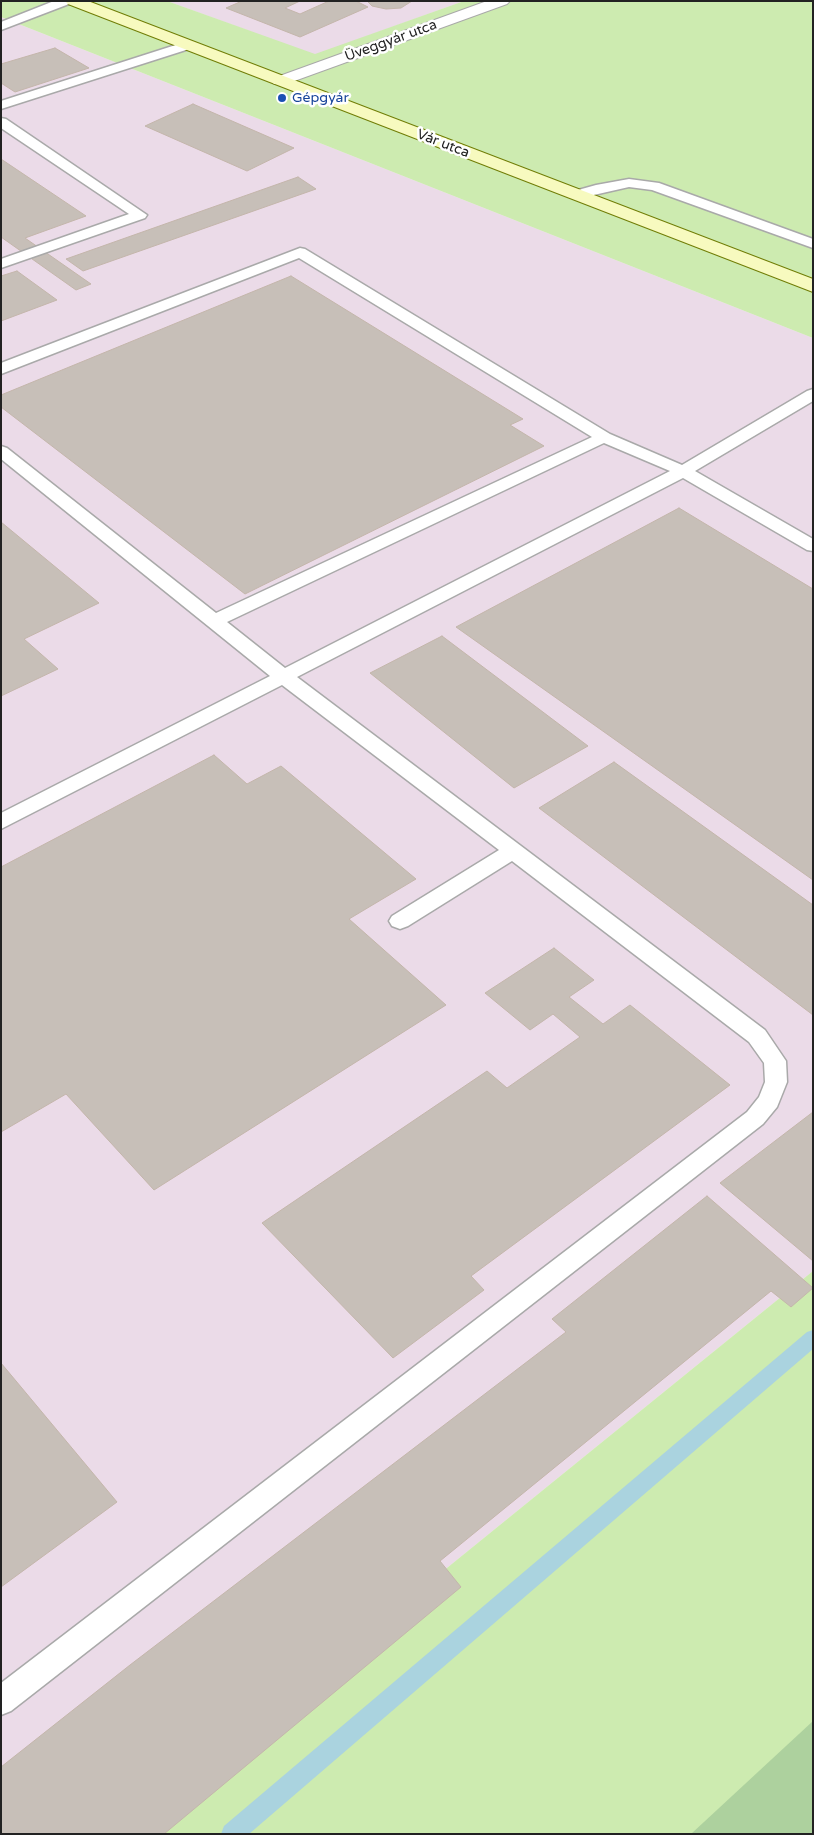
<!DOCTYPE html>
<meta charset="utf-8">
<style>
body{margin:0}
#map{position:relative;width:814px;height:1835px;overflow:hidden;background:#f2efe9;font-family:"Varela Round",sans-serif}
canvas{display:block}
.frame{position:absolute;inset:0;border:2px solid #222;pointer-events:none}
</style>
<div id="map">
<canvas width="814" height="1835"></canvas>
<div class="frame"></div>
</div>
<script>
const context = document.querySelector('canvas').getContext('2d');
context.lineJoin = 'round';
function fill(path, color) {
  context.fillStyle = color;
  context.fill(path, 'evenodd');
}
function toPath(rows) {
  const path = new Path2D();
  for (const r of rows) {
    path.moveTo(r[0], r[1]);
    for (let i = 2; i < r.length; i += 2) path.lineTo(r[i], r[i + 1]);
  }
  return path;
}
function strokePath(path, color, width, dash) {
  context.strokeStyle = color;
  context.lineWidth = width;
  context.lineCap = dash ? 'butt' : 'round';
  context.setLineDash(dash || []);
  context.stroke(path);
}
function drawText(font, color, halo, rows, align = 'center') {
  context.font = font + ' "Varela Round",sans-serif';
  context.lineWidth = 5;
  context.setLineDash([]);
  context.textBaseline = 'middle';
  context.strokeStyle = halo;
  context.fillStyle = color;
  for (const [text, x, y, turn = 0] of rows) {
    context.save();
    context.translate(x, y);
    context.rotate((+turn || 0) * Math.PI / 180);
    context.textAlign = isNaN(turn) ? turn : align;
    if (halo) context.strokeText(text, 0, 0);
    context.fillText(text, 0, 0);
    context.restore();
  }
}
fill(toPath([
 [167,1,464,1,315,55],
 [1,17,813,338,813,1271,119,1834,1,1834]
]), '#ebdbe8');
fill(toPath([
 [1,1,167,1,315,54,464,1,813,1,813,338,1,17],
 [813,1271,813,1834,119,1834]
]), '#cdebb0');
fill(toPath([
 [813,1721,813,1834,691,1834]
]), '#add19e');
fill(toPath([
 [813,1330,813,1349,249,1834,221,1834,224,1826,807,1332,813,1330]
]), '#aad3df');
const building = toPath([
 [242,1,300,1,285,8,300,14,329,1,356,1,368,7,300,37,226,8,242,1],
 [367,1,412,1,401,8,386,9,372,6,367,1],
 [55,48,89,68,15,92,1,83,1,64,55,48],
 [193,104,294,148,247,171,145,126,193,104],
 [1,159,86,216,25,238,91,284,76,290,1,237,1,159],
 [298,177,316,189,83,271,66,259,298,177],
 [17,271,57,300,1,321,1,276,17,271],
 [291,276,523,419,510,425,544,446,245,594,1,407,1,395,291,276],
 [679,508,813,589,813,880,456,627,679,508],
 [1,522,99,603,24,639,58,669,1,696,1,522],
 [442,636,588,746,514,788,370,673,442,636],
 [214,755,247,784,281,766,416,879,349,919,446,1005,154,1190,66,1094,1,1132,1,867,214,755],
 [614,762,813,905,813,1015,539,808,614,762],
 [554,948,594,980,569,997,603,1024,630,1005,730,1085,471,1276,484,1290,393,1358,262,1223,487,1071,507,1088,580,1037,553,1014,530,1030,485,993,554,948],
 [813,1112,813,1261,720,1183,813,1112],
 [707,1196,813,1288,791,1307,771,1291,440,1561,461,1587,164,1834,1,1834,1,1767,130,1665,566,1332,552,1319,707,1196],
 [1,1363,117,1502,1,1587,1,1363]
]);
fill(building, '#c7bfb8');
strokePath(building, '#c4b6ab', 1);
const lane = toPath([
 [54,1,71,1,69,4,1,30,1,22,54,1],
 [185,42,189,43,191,46,189,49,1,109,1,101,185,42],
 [1,118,6,119,147,215,145,218,1,268,1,259,129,214,1,128,1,118],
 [629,179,659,183,813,239,813,248,652,190,629,187,576,199,569,195,571,192,596,185,629,179],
 [300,248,305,249,610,434,682,465,807,391,813,389,813,401,695,471,813,539,813,551,807,550,683,478,297,677,765,1030,786,1061,787,1082,777,1107,763,1124,11,1711,1,1715,1,1683,747,1112,759,1097,765,1082,764,1063,749,1042,512,861,408,926,400,929,392,926,389,921,392,916,499,850,282,685,1,829,1,813,270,676,1,459,1,446,7,448,216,613,592,437,299,258,1,374,1,363,300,248],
 [604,443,670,471,285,668,227,622,604,443]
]);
const street = toPath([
 [487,1,510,1,507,4,286,84,274,84,272,81,274,78,487,1]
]);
const secondary = toPath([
 [65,1,88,1,813,279,813,292,68,4,65,1]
]);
strokePath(lane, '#a9a9a9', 3);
strokePath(street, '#a9a9a9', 2);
strokePath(secondary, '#707d05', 2);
fill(lane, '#fff');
fill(street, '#fff');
fill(secondary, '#f7fabf');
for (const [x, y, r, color] of [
 [282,98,5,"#1a4fb4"]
]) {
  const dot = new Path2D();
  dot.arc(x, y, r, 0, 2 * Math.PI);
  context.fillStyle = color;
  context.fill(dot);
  strokePath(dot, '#fff', 2);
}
drawText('14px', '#222', '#fff', [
 ["Üveggyár utca",391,41,-20],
 ["Vár utca",443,144,21]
]);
drawText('14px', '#164399', '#fff', [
 ["Gépgyár",292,98]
], 'left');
</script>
